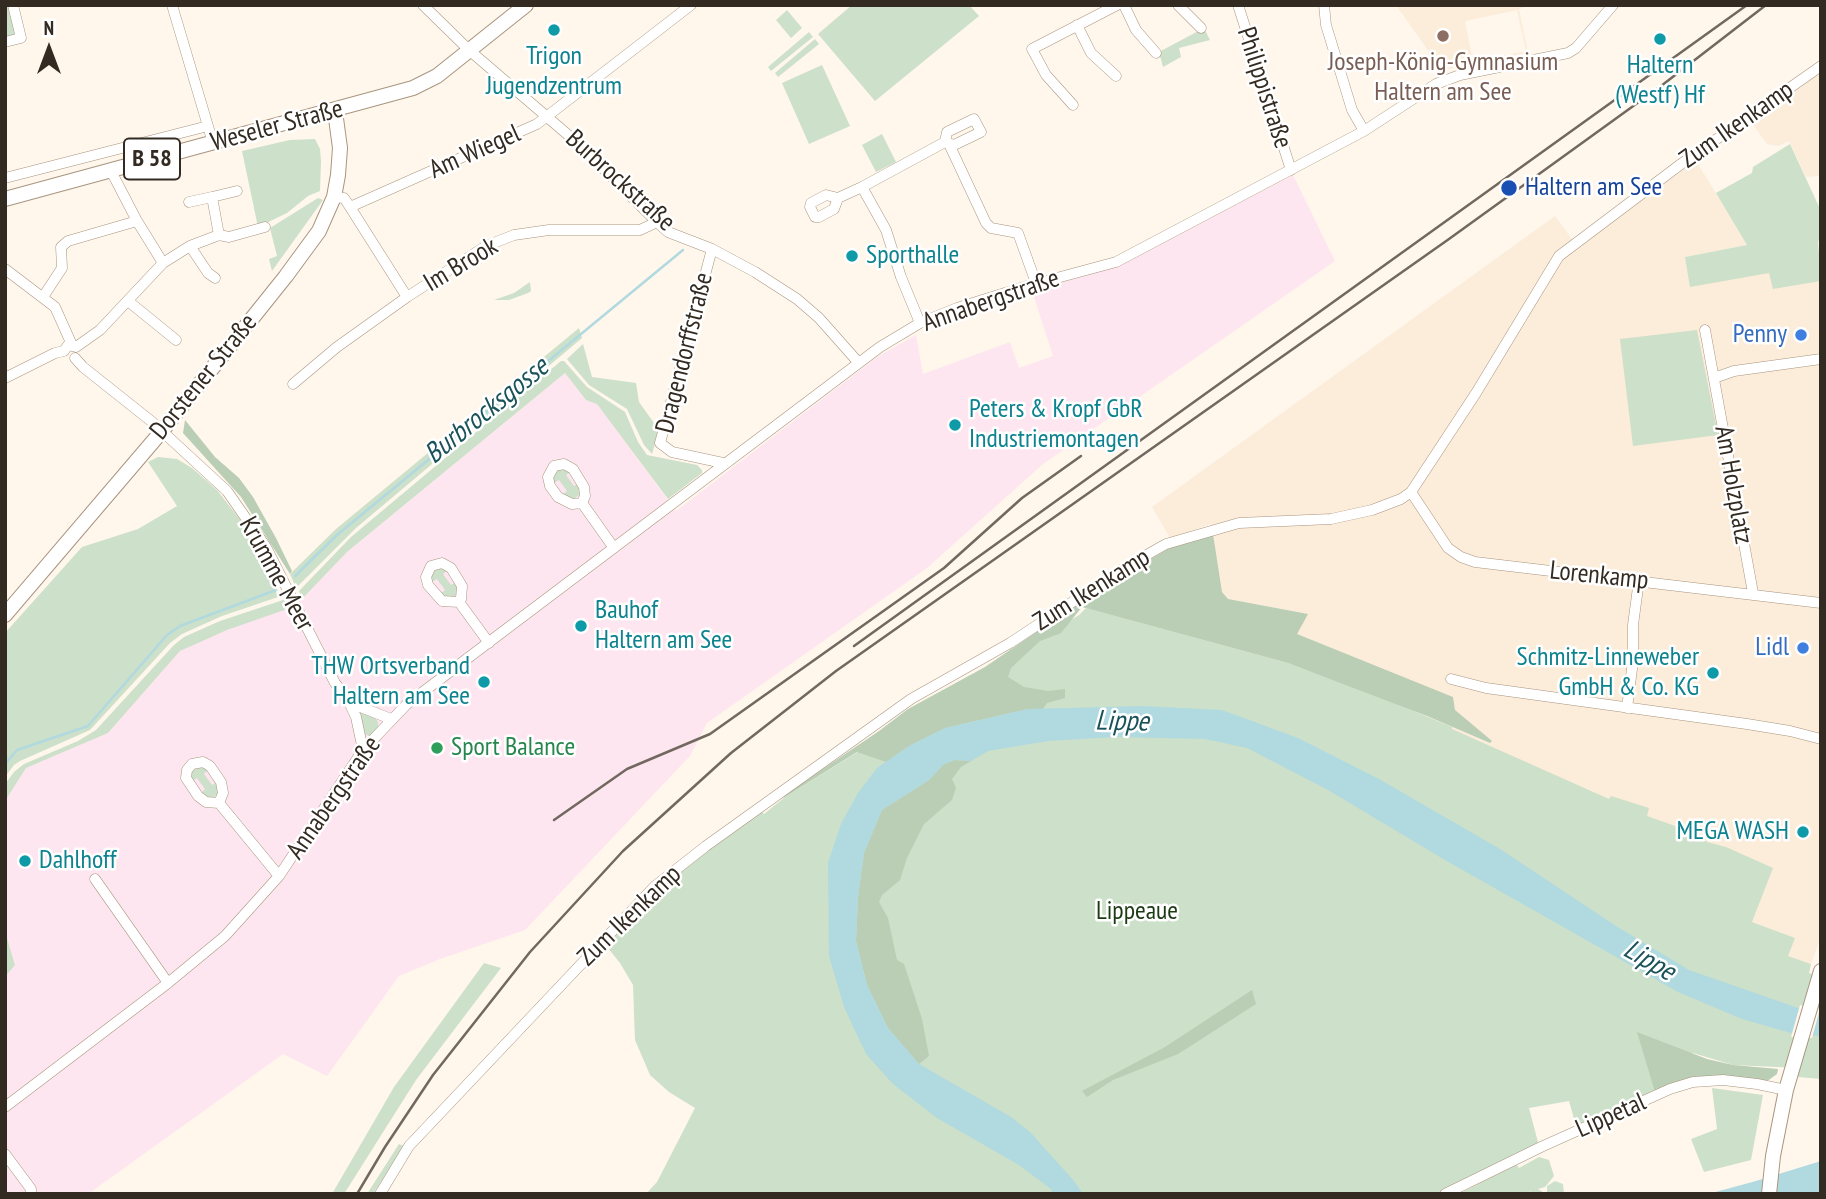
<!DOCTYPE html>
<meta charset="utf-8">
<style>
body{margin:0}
#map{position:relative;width:1826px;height:1199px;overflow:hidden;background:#fff6ec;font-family:"PT Sans Narrow",sans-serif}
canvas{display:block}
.frame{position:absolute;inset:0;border:7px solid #332a21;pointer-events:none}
.north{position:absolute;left:14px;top:14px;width:70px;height:70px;-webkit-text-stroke:5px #fff;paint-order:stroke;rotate:0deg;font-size:19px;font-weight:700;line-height:28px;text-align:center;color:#332a21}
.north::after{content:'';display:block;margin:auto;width:24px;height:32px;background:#332a21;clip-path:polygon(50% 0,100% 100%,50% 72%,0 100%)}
</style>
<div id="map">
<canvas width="1826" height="1199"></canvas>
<div class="frame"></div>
<div class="north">N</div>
</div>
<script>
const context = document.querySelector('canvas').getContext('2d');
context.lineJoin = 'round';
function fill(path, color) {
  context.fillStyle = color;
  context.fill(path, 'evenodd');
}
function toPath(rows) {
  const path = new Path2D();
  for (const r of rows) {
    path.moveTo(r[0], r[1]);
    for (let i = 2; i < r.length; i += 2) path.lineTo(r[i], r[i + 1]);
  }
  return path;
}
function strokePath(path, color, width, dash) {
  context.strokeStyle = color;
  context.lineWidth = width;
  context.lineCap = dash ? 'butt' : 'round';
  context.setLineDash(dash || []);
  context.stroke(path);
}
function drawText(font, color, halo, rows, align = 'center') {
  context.font = font + ' "PT Sans Narrow",sans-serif';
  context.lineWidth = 5;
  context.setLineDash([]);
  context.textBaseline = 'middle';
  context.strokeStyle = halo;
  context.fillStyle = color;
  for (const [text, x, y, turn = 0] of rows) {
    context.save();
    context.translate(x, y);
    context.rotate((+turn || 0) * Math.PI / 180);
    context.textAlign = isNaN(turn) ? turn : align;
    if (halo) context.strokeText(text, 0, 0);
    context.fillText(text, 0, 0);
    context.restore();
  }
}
fill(toPath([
 [1396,5,1523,5,1524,7,1519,9,1528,53,1442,70],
 [1517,10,1526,51,1473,62,1465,21],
 [1821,72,1821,176,1806,177,1789,141,1778,146,1767,144,1751,122],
 [1696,161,1748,245,1685,257,1770,273,1773,289,1821,281,1821,936,1811,964,1788,956,1794,938,1752,922,1772,868,1697,840,1605,811,1450,732,1452,727,1490,743,1455,710,1453,697,1296,634,1307,614,1228,599,1222,592,1211,524,1170,538,1152,507,1555,216,1577,246]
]), '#fcecda');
fill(toPath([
 [1293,175,1335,261,1043,464,927,568,707,723,690,756,525,930,440,959,399,976,327,1076,283,1054,88,1194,5,1194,5,977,15,964,5,931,5,801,26,768,108,733,180,651,187,646,270,613,290,608,302,599,347,552,565,373,586,400,597,403,676,511,877,357,916,335,923,374,1010,342,1019,368,1053,356,1032,291,1120,265]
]), '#fee6f0');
fill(toPath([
 [5,5,10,5,15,34,5,37],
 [852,5,969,5,979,16,875,101,818,34],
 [787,10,802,28,791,38,776,20],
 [1204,28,1210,40,1179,48,1181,57,1163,67,1159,52],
 [809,32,813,37,771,71,768,67],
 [815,39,819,44,778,77,775,73],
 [822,65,850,126,809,144,782,83],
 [882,134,896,162,876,172,862,145],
 [315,139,320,149,321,161,320,191,308,196,287,213,258,227,242,151,290,140],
 [1790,144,1821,211,1821,239,1818,241,1821,281,1773,289,1769,273,1690,287,1685,257,1747,245,1716,193,1752,173,1753,167],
 [318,198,323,200,272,271,269,259,277,256,270,228],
 [530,282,531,291,528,293,509,300,494,300,514,293],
 [579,328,582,338,356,528,296,588,290,574,336,529],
 [1697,330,1718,435,1633,446,1620,339],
 [583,344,592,377,636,383,639,402,659,430,652,454,644,445,627,409,589,385,567,359],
 [561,361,564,361,587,387,625,412,638,442,647,455,697,465,702,470,702,473,668,499,597,404,586,400,565,373,347,552,302,599,299,591,351,537],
 [158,457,177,459,192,468,217,490,252,535,265,558,279,585,274,586,278,597,222,616,182,634,170,643,90,730,20,761,14,765,5,777,5,633,82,547,138,529,177,506,148,462],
 [559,467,570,472,566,475,574,486,579,483,580,494,574,499,569,500,562,495,567,491,559,480,554,483,552,475],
 [437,566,448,570,443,574,451,585,456,582,458,585,458,593,452,598,447,599,440,594,445,590,437,579,431,582,429,574],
 [286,599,290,608,227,630,180,651,108,733,26,768,5,801,5,784,14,772,24,764,78,741,96,730,174,645,184,637,220,621],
 [1086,608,1288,663,1378,696,1452,727,1452,729,1609,799,1611,796,1649,808,1647,816,1698,834,1698,836,1707,842,1726,847,1773,868,1752,922,1795,938,1788,956,1811,964,1809,973,1821,978,1821,1079,1798,1077,1800,1068,1733,1065,1693,1053,1678,1083,1577,1129,1569,1101,1529,1108,1539,1146,1440,1194,646,1194,657,1182,695,1108,669,1092,650,1075,635,1040,633,985,620,963,604,943,666,881,761,811,764,814,785,797,1079,615],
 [354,706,374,717,378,722,378,728,370,736,364,734],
 [200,765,208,770,204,774,212,785,217,782,219,792,213,798,208,798,201,793,205,789,197,778,192,781,190,773,192,768],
 [5,931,15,965,5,977],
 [484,963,501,968,416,1080,344,1194,332,1194,394,1087],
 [1712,1088,1763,1095,1751,1160,1704,1172,1691,1139,1717,1129],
 [399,1144,404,1146,373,1194,367,1194],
 [1539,1157,1549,1160,1554,1176,1545,1187,1538,1189,1546,1194,1530,1194,1531,1191,1527,1194,1459,1194,1516,1164,1519,1168],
 [1555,1181,1563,1184,1564,1194,1547,1194,1547,1186]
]), '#cde0c9');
fill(toPath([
 [185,420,215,457,239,478,253,497,276,538,292,571,290,574,241,497,183,433],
 [1213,534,1222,592,1228,599,1308,614,1297,634,1453,697,1455,710,1492,741,1490,743,1427,716,1288,663,1082,607,1061,633,1040,641,1011,668,1008,677,1024,687,1048,691,1065,689,1065,698,1047,703,1043,709,1028,709,945,728,909,746,886,762,857,752,785,797,780,798,879,731,908,709,985,667,1098,590,1173,546],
 [955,760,971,761,961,767,952,779,956,788,952,800,924,824,907,858,900,880,882,895,879,902,888,918,897,960,904,964,922,1019,929,1056,919,1064,888,1028,867,985,856,941,858,897,864,853,882,810,929,780,944,764],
 [1252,990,1256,1004,1178,1054,1113,1080,1087,1097,1082,1091,1165,1047],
 [1637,1032,1707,1059,1733,1065,1778,1069,1777,1074,1766,1082,1744,1079,1655,1092]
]), '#b9ceb4');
fill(toPath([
 [1141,706,1222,710,1298,738,1379,779,1500,849,1616,926,1689,970,1798,1008,1821,1012,1821,1036,1791,1033,1742,1019,1678,992,1445,860,1328,790,1247,748,1205,739,1117,737,1048,741,988,751,971,761,955,760,944,764,929,780,882,810,864,853,858,897,856,941,867,985,888,1028,919,1064,1011,1117,1030,1132,1074,1181,1083,1194,1053,1194,1051,1189,1019,1165,937,1118,893,1084,866,1054,844,1007,829,956,828,863,841,824,858,793,877,768,909,746,945,728,1028,709],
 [1821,1161,1821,1194,1708,1194,1756,1181]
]), '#b1d9e0');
fill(toPath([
 [1800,1005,1820,1009,1812,1038,1791,1037]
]), '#fff6ec');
strokePath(toPath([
 [295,576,337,535,683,250],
 [5,764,17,750,88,726,167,635,180,626,276,590]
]), '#b1d9e0', 2.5);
const street = toPath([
 [172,5,213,143],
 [423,5,469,50,574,140,657,222,668,232,712,249,755,272,797,299,819,318,858,362],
 [1124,5,1136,30,1156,53],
 [1178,5,1201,28],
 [1238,5,1291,170],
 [1324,5,1326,25,1352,110,1364,131],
 [1077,25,1091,53,1116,76],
 [5,42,21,38,13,5],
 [1073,105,1046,75,1032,49,1117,5],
 [949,144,986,223,991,228,1018,233,1036,283],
 [111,171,137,221,163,263],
 [5,178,208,126],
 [334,197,344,198,350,207,407,297],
 [838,198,834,209,819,217,815,217,810,207,811,203,826,195,838,198,862,187],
 [189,202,212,197],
 [350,207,537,124,691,5],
 [219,235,212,197,237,191],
 [190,246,208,273,215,278],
 [712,249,660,443,672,452,723,463],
 [5,269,55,307,72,345],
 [43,297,62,268,61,247,68,241,137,221],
 [128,301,176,340],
 [920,323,901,277,886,230,862,187,945,142,954,145,981,132,974,119,947,132,945,142],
 [1705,330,1753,593],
 [75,358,83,367,151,421,227,491,266,547,335,683,347,698,358,706,391,719],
 [5,378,55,353,64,351,68,345,76,347,100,330,163,263,190,246,219,235,229,237,265,227],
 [1714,378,1734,371,1821,359],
 [293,384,337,347,407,297,486,246,514,235,549,230,640,230,657,222],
 [1411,492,1448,548,1461,557,1475,562,1821,603],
 [582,503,572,504,558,497,550,486,548,477,554,466,564,464,573,469,584,487,585,496,582,503,614,548],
 [459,602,442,601,428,585,426,577,431,566,442,563,451,568,462,586,461,599,459,602,489,643],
 [1451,679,1486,688,1747,724,1790,731,1821,739],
 [347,698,356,717,363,750],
 [1627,708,1633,661,1633,625,1639,580],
 [219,803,223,793,221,782,210,766,203,762,192,764,187,770,186,778,198,796,206,802,219,803,279,876],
 [95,879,168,983],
 [5,1107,168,983,225,936,279,876,363,750,407,704,880,347,920,323,957,308,1027,286,1116,262,1364,131,1436,84,1460,75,1568,53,1576,48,1613,5],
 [5,1154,31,1189,31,1194],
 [380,1194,409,1146,655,886,706,846,911,699,1010,643,1127,566,1166,544,1239,523,1331,519,1372,510,1401,499,1411,492,1476,393,1559,256,1681,164,1821,66],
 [1445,1194,1541,1147,1670,1089,1693,1082,1723,1080,1757,1084,1786,1090]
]);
const secondary = toPath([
 [5,615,162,431,286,276,319,231,334,197,338,175,340,148,335,111],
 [1769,1194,1773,1156,1786,1090,1821,971]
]);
const primary = toPath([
 [5,199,413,88,437,76,526,5]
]);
strokePath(street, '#a9957e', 11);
strokePath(secondary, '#a9957e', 16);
strokePath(primary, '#a9957e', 16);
strokePath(street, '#fff', 10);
strokePath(secondary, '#fff', 14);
strokePath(primary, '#fff', 14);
strokePath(toPath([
 [854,646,1747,5],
 [554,820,627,769,710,734,944,568,1022,498,1081,456],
 [357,1194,385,1147,433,1075,530,952,623,851,731,753,836,671,1449,239,1661,86,1766,5]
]), '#71685f', 2.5);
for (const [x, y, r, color] of [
 [554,30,7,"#0f9aa8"],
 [1443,36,7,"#8d6e63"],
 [1660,39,7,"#0f9aa8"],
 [1509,188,9,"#1a4fb4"],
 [852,256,7,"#0f9aa8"],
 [1801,335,7,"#3f7fe0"],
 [955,425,7,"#0f9aa8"],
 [581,626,7,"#0f9aa8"],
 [1803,648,7,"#3f7fe0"],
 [1713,673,7,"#0f9aa8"],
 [484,682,7,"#0f9aa8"],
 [437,748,7,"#2e9e5b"],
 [1803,832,7,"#0f9aa8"],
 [25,861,7,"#0f9aa8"]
]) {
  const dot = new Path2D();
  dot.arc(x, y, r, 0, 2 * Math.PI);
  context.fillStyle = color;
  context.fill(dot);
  strokePath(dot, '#fff', 2.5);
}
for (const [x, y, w] of [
 [152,159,56]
]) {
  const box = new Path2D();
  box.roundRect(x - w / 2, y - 20.5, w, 41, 5);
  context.fillStyle = '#fff';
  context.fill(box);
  strokePath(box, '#332a21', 2);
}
drawText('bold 24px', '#332a21', null, [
 ["B 58",152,159]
]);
drawText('26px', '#0d838f', '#fff', [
 ["Trigon",554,57,"center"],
 ["Jugendzentrum",554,87,"center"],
 ["Haltern",1660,66,"center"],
 ["(Westf) Hf",1660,96,"center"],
 ["Sporthalle",866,256],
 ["Peters & Kropf GbR",969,410],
 ["Industriemontagen",969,440],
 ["Bauhof",595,611],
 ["Haltern am See",595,641],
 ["Schmitz-Linneweber",1699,658,"right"],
 ["GmbH & Co. KG",1699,688,"right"],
 ["THW Ortsverband",470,667,"right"],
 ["Haltern am See",470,697,"right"],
 ["MEGA WASH",1789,832,"right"],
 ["Dahlhoff",39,861]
], 'left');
drawText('26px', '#785e54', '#fff', [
 ["Joseph-König-Gymnasium",1443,63],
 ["Haltern am See",1443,93]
]);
drawText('26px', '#332a21', '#fff', [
 ["Philippistraße",1264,88,72],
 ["Zum Ikenkamp",1737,125,-35],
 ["Weseler Straße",277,126,-15],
 ["Am Wiegel",475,152,-24],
 ["Burbrockstraße",620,181,42],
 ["Im Brook",461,265,-31],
 ["Annabergstraße",991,301,-19],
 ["Dragendorffstraße",685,353,-76],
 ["Dorstener Straße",204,377,-51],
 ["Am Holzplatz",1733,485,80],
 ["Krumme Meer",276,574,61],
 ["Lorenkamp",1599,576,6],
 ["Zum Ikenkamp",1092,590,-32],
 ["Annabergstraße",334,798,-55],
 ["Zum Ikenkamp",630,916,-44],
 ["Lippetal",1611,1116,-24]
]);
drawText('26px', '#164399', '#fff', [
 ["Haltern am See",1525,188]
], 'left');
drawText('26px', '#366cbe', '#fff', [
 ["Penny",1787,335],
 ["Lidl",1789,648]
], 'right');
drawText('26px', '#27864d', '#fff', [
 ["Sport Balance",451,748]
], 'left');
drawText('26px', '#1c3b14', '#fff', [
 ["Lippeaue",1137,912]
]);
drawText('italic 28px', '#1a525a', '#fff', [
 ["Burbrocksgosse",487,411,-39],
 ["Lippe",1122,722,1],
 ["Lippe",1649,961,30]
]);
</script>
